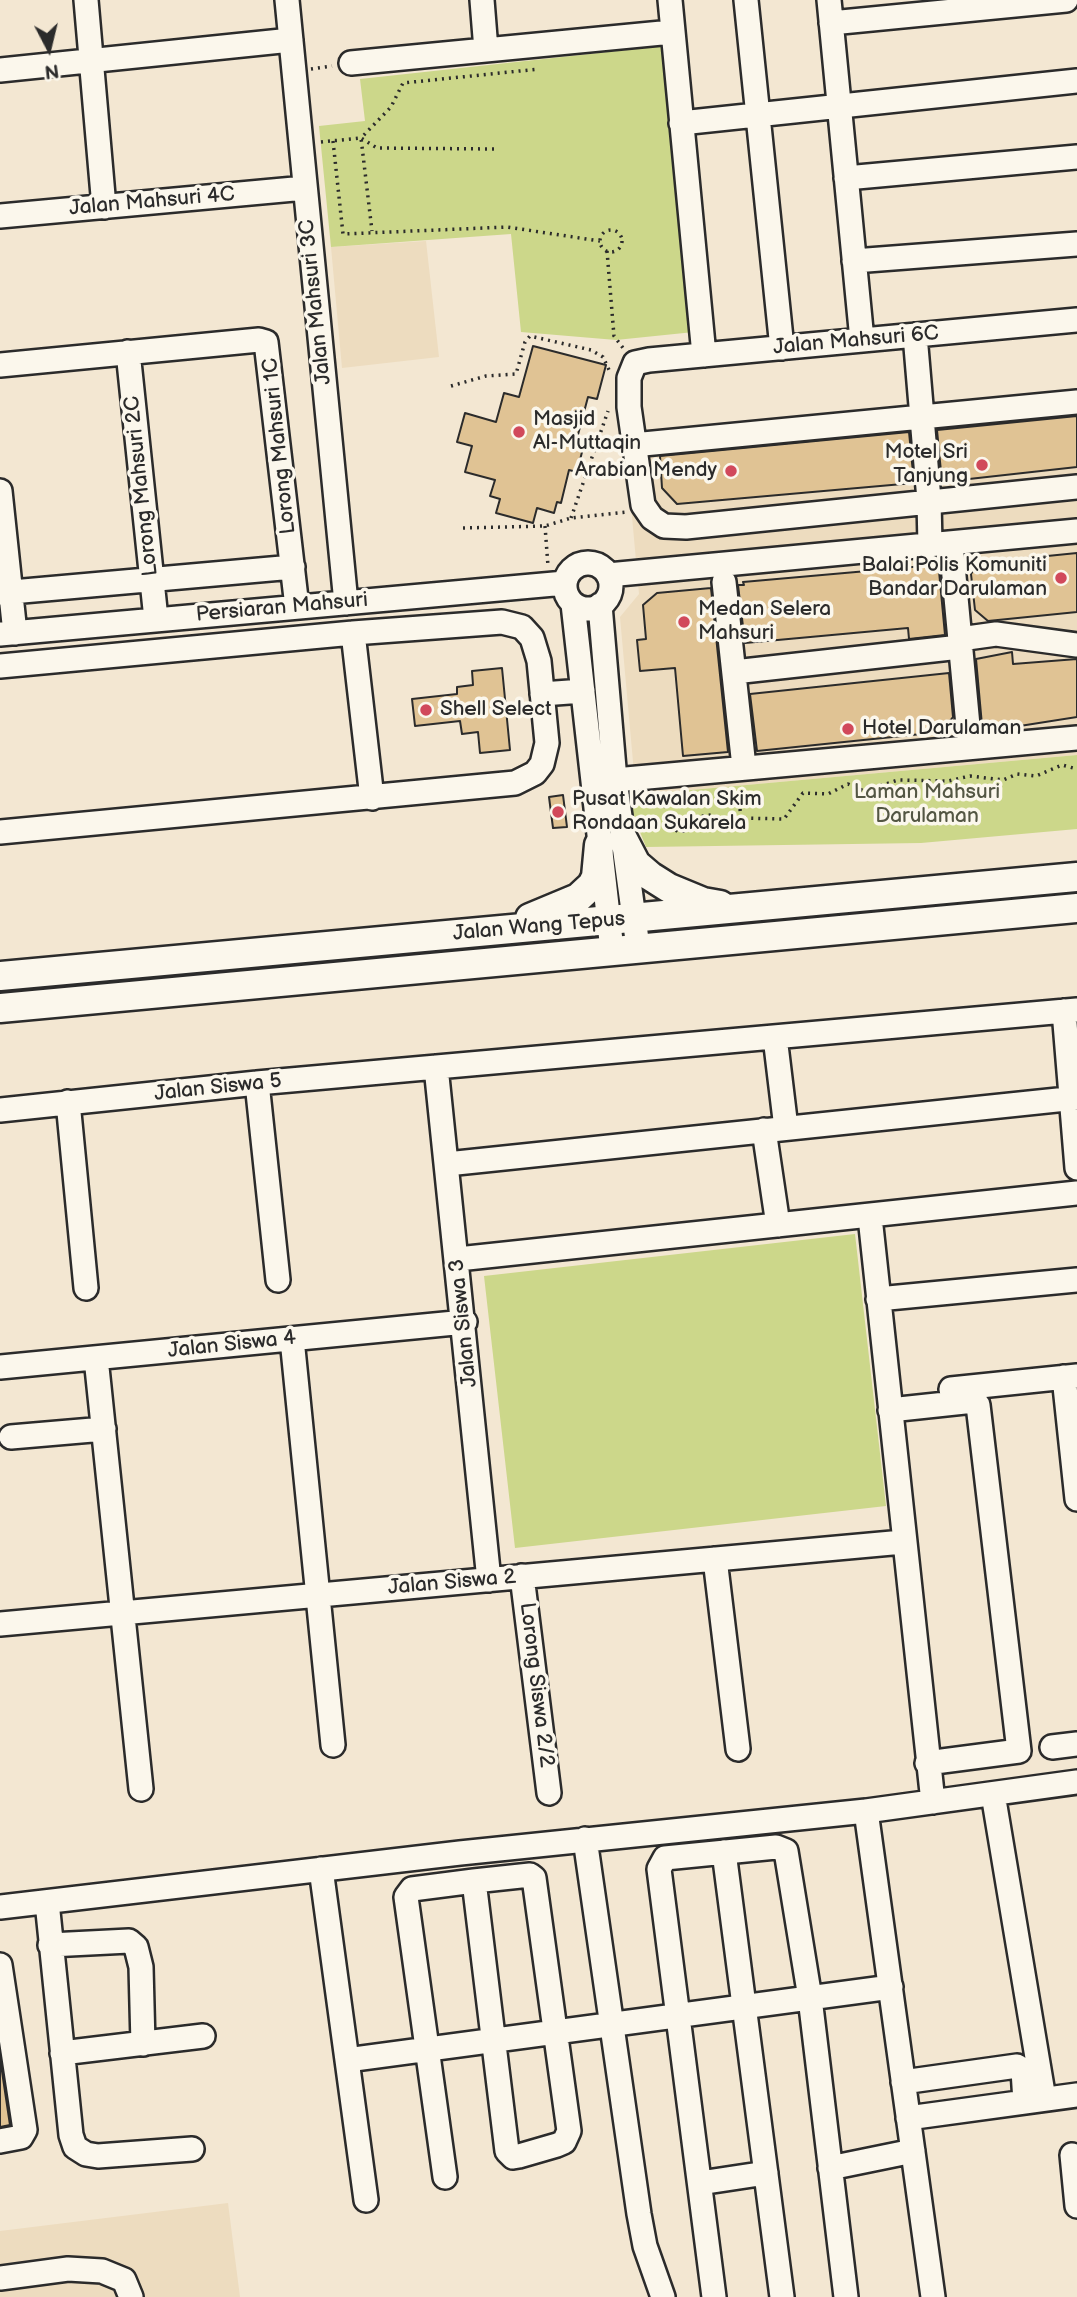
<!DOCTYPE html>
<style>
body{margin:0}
#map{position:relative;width:1077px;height:2297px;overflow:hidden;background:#f3e7d2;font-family:"Balsamiq Sans",sans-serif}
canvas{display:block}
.north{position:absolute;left:14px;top:14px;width:70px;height:70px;-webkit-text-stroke:5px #fbf7ec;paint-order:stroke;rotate:173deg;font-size:19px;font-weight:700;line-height:28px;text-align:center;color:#2b2b2b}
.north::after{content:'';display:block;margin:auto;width:24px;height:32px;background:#2b2b2b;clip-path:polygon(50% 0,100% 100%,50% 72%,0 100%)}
</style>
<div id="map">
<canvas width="1077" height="2297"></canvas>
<div class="north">N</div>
</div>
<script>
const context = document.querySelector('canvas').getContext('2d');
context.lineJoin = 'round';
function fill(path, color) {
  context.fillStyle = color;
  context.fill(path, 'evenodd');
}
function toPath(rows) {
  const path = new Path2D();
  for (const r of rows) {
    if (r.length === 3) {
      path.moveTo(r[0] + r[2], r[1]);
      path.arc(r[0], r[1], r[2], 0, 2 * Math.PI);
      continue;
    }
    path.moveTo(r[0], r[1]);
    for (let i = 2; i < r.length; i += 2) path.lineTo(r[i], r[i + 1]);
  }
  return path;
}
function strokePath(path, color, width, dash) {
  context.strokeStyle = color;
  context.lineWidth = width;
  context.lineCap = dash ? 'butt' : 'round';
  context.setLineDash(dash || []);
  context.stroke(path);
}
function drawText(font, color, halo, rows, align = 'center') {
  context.font = font + ' "Balsamiq Sans",sans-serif';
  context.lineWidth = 7;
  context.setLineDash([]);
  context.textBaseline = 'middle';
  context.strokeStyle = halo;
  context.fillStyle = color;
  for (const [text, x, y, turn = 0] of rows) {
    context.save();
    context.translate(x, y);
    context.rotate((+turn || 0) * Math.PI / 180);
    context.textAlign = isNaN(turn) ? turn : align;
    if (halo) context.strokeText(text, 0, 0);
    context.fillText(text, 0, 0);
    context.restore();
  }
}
fill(toPath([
 [426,241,439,357,342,368,331,247],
 [1077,395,1077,755,636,795,620,617,639,594,625,439],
 [228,2203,240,2297,0,2297,0,2231]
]), '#eddcbf');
fill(toPath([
 [663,46,694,332,616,340,521,332,511,234,331,247,319,126,365,121,360,79],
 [1077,755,1077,829,921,843,646,847,632,812,636,795],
 [855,1234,886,1506,515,1548,484,1276]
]), '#ccd78a');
const building = toPath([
 [533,346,606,365,597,399,588,397,576,442,584,444,577,472,569,470,561,503,557,502,554,513,537,508,533,523,496,513,500,499,490,496,495,480,465,472,472,446,457,442,465,413,496,422,504,393,519,397,533,346],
 [1077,416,1077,467,942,482,937,430,1077,416],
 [909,432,914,483,677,504,662,488,660,456,909,432],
 [1077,553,1077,612,988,621,975,610,971,574,978,563,1077,553],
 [935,565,939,571,945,635,909,639,908,628,745,643,738,585,744,585,743,582,935,565],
 [711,588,728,752,683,756,675,668,640,671,637,640,646,639,643,605,657,593,711,588],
 [1012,652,1013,664,1077,659,1077,717,988,731,982,725,976,659,1012,652],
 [502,668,510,750,480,753,478,732,462,734,460,721,415,726,412,699,457,694,457,687,473,685,472,671,502,668],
 [949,673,953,717,941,732,757,751,750,694,949,673],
 [563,795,567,827,553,828,549,797,563,795],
 [0,2058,10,2125,0,2127,0,2058]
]);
fill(building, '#e0c394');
strokePath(building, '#2b2b2b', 2);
const minor = toPath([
 [86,0,104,207],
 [287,0,346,603],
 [482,0,486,50],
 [670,0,704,355],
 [746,0,782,348],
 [829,0,862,340],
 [831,23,1066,0],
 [351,63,672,32],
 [0,70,291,40],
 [681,123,1077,81],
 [846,178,1077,157],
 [0,216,305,188],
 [854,261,1077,244],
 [1077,320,649,360,635,363,629,378,629,407,643,505,652,518,664,526,686,527,1077,487],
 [915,335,929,500,930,546],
 [128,352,156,619],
 [0,365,259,340,266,342,297,607],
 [633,445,1077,402],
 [0,491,15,633],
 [951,544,970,747],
 [588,586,23],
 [608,575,1077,531],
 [724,582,744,767],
 [0,593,293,567],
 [573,604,612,950],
 [600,605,615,780,638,947],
 [353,633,372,798],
 [0,634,565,583],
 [960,639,996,634,1077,645],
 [0,666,353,633,502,622,522,627,532,638,539,661,547,743,542,764,535,773,515,783,0,832],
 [734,672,960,647],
 [542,694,583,691],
 [615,780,1077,738],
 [1064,1011,1077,1168],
 [775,1037,786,1128],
 [436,1067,489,1580],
 [257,1083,278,1280],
 [68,1102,86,1288],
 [0,1110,257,1083,1077,1010],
 [764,1130,778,1225],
 [447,1164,1077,1098],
 [870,1217,933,1802],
 [458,1259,1077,1193],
 [878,1299,1077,1280],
 [292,1339,333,1745],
 [96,1358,141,1789],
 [0,1367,465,1322],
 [1064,1377,1077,1499],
 [951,1389,1077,1376],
 [890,1410,974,1401,978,1405,1019,1751,927,1763],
 [11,1437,104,1429],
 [715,1559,738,1749],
 [522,1576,549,1793],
 [0,1624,903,1542],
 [1052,1747,1077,1744],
 [993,1794,1044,2099],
 [866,1811,933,2297],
 [585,1839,639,2214,645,2246,663,2297],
 [724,1852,782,2297],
 [321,1869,366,2200],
 [47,1902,71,2135,75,2147,86,2154,98,2156,192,2149],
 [0,1907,460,1853,866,1811,1077,1782],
 [50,1945,129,1941,136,1947,141,1967,143,2044],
 [0,1965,25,2130,21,2137,0,2141],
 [62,2053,203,2036],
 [347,2060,891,1987],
 [903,2082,1017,2066,1023,2070,1025,2102],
 [908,2118,1077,2095],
 [1072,2155,1077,2206],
 [830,2168,913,2151],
 [445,2177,406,1897,412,1889,474,1881,530,1875,534,1878,569,2131,564,2142,557,2145,519,2156,513,2157,507,2151,474,1881],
 [700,2183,766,2173],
 [0,2278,68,2269,102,2271,124,2280,131,2297],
 [714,2297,659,1869,665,1858,776,1847,786,1851,810,1998,846,2297]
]);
const major = toPath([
 [623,839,636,864,650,876,669,888,703,902,720,905],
 [530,918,578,898,592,885,596,877,599,845],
 [0,976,1077,877],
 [0,1008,1077,908]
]);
strokePath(minor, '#2b2b2b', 28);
strokePath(major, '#2b2b2b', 33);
strokePath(toPath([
 [311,69,332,66],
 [333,141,343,234,507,227,600,241],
 [321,142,361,138,372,231],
 [494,149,377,148,361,138,391,107,403,83,539,69],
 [611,241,11],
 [607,251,614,336,623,348],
 [451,386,486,376,516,374,525,342,530,336,591,350,603,357,610,372],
 [571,518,608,411],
 [545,526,548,566],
 [463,528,545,526,571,518,626,512],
 [741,818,739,800,732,796,716,802,701,796,681,798,665,805,668,823,678,832,690,830,696,817,711,815,719,831,741,818,784,819,803,793,828,794,848,784,864,791,898,780,948,781,970,776,1003,780,1017,774,1036,776,1062,765,1077,769]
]), '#2b2b2b', 3.5, [2, 5]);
strokePath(minor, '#fbf7ec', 23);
strokePath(major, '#fbf7ec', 28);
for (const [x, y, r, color] of [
 [519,432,7,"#d1495b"],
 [982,465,7,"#d1495b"],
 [731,471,7,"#d1495b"],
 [1061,578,7,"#d1495b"],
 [684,622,7,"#d1495b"],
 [426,710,7,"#d1495b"],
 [848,729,7,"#d1495b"],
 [558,812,7,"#d1495b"]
]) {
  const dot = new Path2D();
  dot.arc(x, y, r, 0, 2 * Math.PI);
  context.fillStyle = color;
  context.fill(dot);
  strokePath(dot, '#fbf7ec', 2.5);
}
drawText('21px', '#2b2b2b', '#fbf7ec', [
 ["Jalan Mahsuri 4C",152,202,-5],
 ["Jalan Mahsuri 3C",316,302,-96],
 ["Jalan Mahsuri 6C",856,341,-5],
 ["Lorong Mahsuri 1C",280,446,-96],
 ["Lorong Mahsuri 2C",142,486,-96],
 ["Persiaran Mahsuri",282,608,-5],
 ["Jalan Wang Tepus",539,927,-5],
 ["Jalan Siswa 5",218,1088,-6],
 ["Jalan Siswa 3",464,1323,-96],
 ["Jalan Siswa 4",232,1345,-6],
 ["Jalan Siswa 2",452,1583,-5],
 ["Lorong Siswa 2/2",536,1685,83]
]);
drawText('21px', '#2b2b2b', '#fbf7ec', [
 ["Masjid",533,420],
 ["Al-Muttaqin",533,444],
 ["Motel Sri",968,453,"right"],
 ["Tanjung",968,477,"right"],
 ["Arabian Mendy",717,471,"right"],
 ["Balai Polis Komuniti",1047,566,"right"],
 ["Bandar Darulaman",1047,590,"right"],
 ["Medan Selera",698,610],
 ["Mahsuri",698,634],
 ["Shell Select",440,710],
 ["Hotel Darulaman",862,729],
 ["Pusat Kawalan Skim",572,800],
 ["Rondaan Sukarela",572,824]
], 'left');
drawText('21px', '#535643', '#fbf7ec', [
 ["Laman Mahsuri",927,793],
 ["Darulaman",927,817]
]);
</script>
